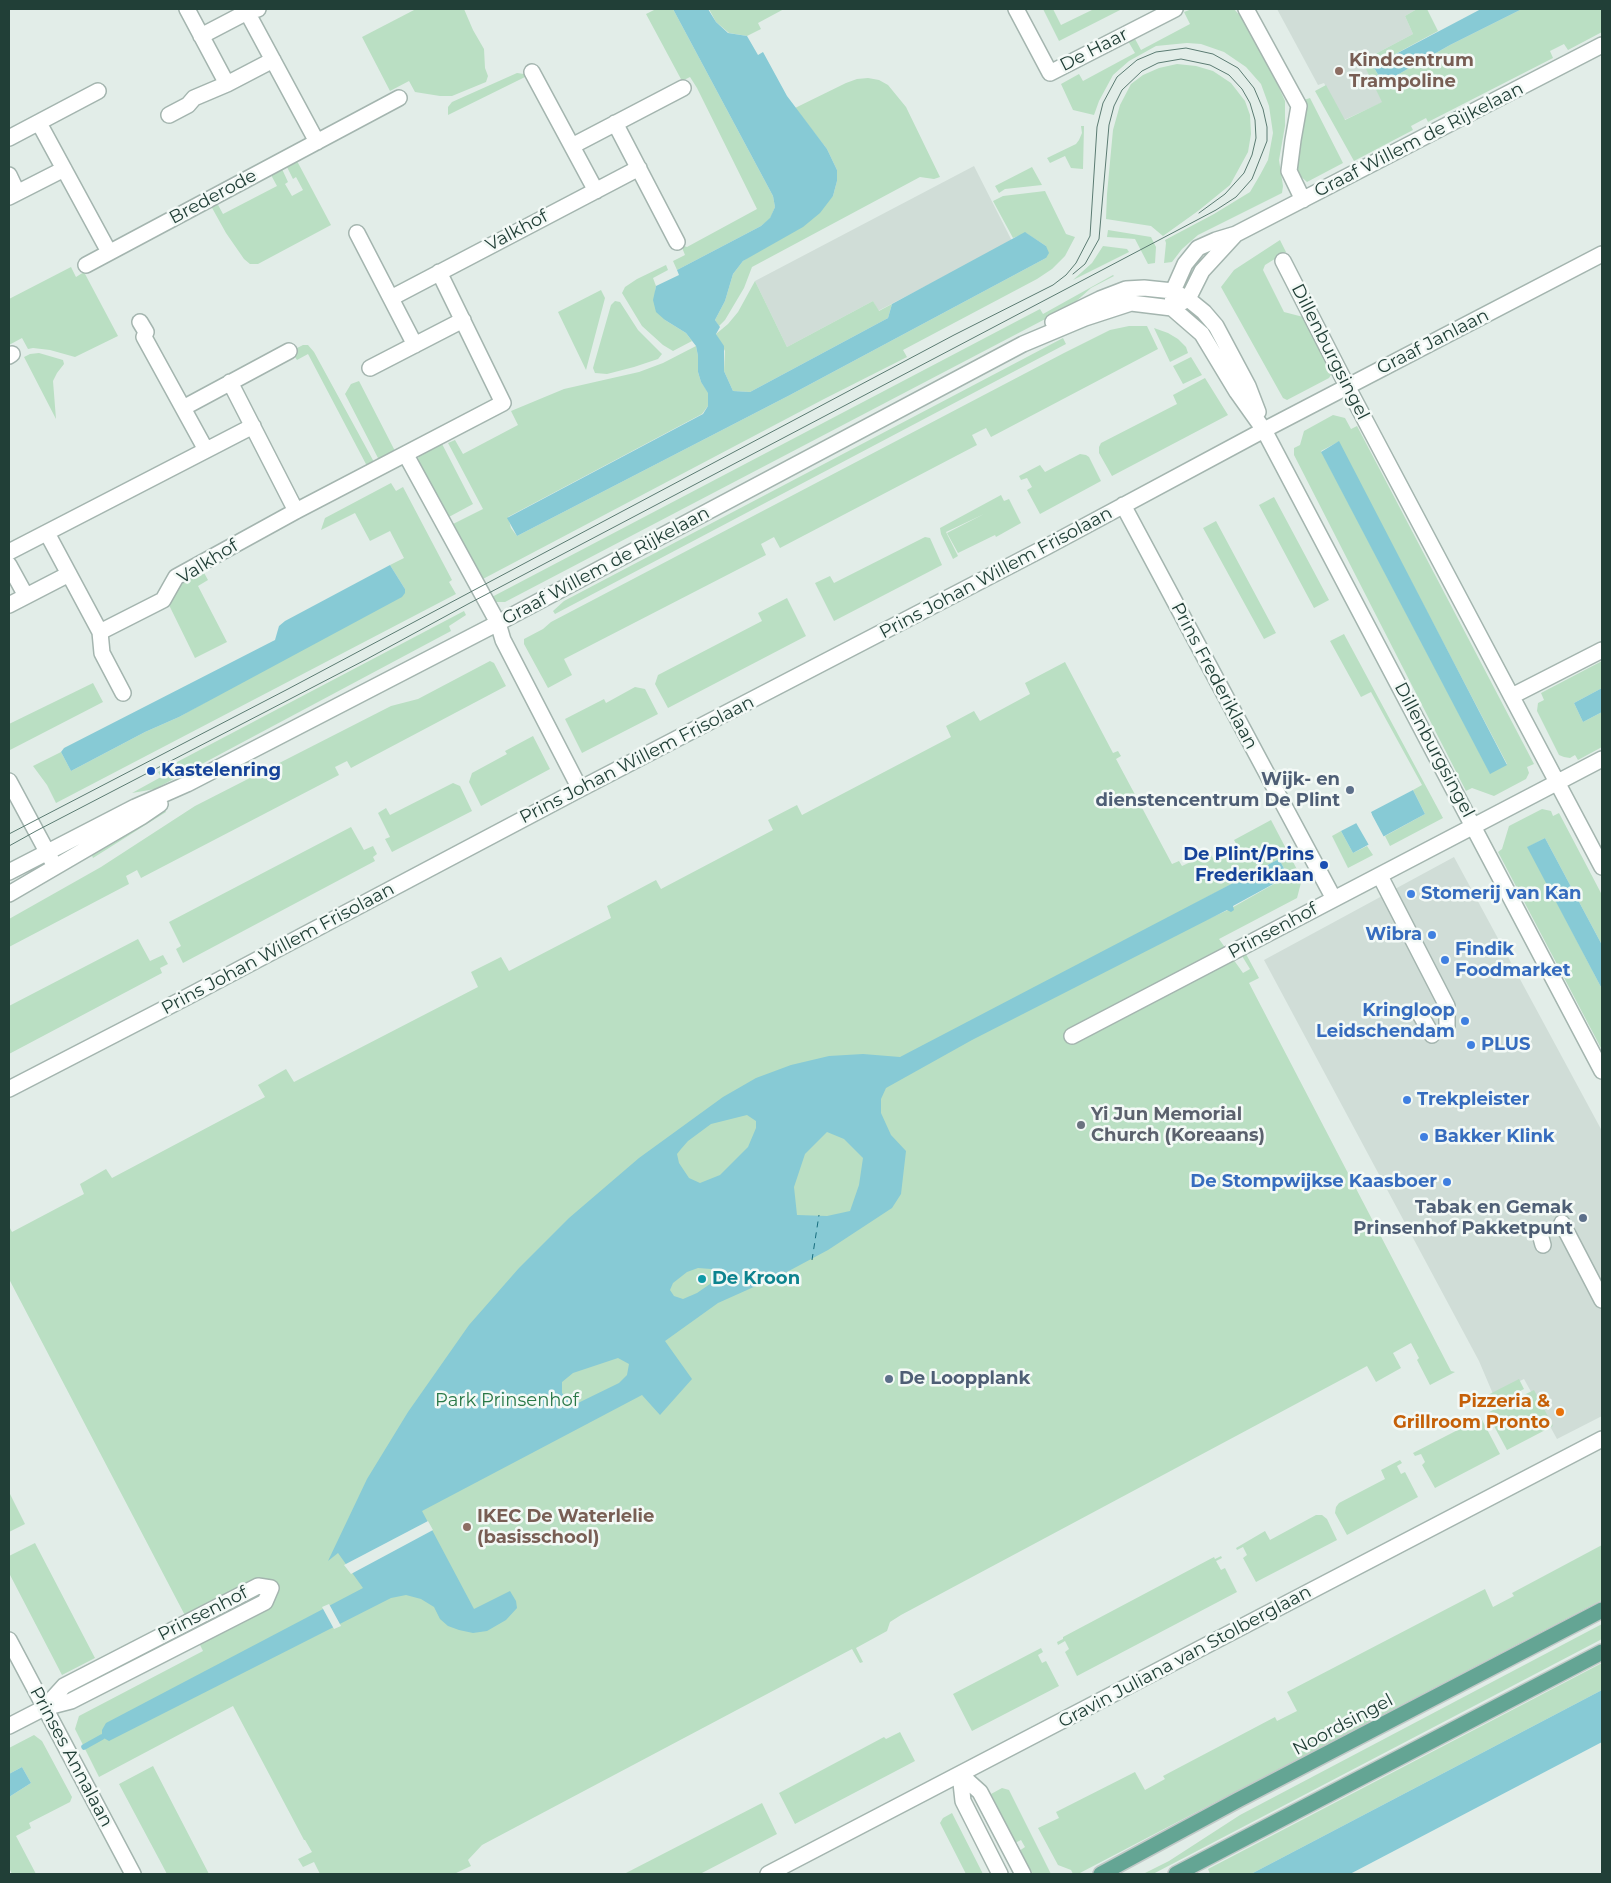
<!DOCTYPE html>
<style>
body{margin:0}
#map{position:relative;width:1611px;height:1883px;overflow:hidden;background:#e2ede8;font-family:Montserrat,sans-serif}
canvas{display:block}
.frame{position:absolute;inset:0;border:10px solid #213f37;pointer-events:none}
</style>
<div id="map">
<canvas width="1611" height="1883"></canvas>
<div class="frame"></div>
</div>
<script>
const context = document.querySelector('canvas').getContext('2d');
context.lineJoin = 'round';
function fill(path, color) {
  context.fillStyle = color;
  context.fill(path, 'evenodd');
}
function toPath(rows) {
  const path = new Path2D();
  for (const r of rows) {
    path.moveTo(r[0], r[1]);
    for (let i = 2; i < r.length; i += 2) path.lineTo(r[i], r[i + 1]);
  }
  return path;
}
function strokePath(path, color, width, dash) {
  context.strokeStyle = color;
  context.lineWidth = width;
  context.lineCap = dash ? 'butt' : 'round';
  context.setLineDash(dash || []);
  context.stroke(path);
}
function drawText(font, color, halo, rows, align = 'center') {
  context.font = font + ' Montserrat,sans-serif';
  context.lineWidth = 5;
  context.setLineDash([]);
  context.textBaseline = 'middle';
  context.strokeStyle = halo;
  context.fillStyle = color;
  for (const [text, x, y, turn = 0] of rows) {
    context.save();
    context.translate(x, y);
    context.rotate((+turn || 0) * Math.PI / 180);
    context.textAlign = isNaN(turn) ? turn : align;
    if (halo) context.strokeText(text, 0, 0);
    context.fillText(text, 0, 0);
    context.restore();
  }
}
fill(toPath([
 [1277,9,1417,9,1405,16,1413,34,1362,61,1383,102,1344,120,1324,83,1318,85],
 [974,166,1012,241,878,311,873,301,787,347,755,281],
 [1454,857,1602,1131,1602,1416,1557,1439,1524,1379,1493,1394,1479,1361,1264,960]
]), '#d0ddd7');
fill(toPath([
 [416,9,464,9,473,30,484,49,485,68,488,76,486,82,452,96,440,96,415,92,409,81,390,91,362,37],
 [656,9,673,9,773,196,775,207,770,219,761,226,677,270,673,261,685,255,681,245,687,247,757,209,697,88,690,77,682,81,646,14],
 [709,9,784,9,758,23,761,29,747,36,729,33,716,22],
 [1043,9,1053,9,1061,25,1094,9,1122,9,1059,41],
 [1192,9,1234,9,1242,18,1276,81,1285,101,1285,126,1279,160,1283,186,1282,193,1198,235,1182,249,1172,262,1164,263,1166,243,1165,240,1214,214,1250,192,1260,175,1268,160,1273,133,1269,106,1261,84,1246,67,1224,52,1201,44,1187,43,1156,46,1129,61,1113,75,1099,101,1094,115,1073,110,1061,84,1079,74,1083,81,1135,53,1128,41,1134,37,1141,50,1190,24,1184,12],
 [1417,9,1427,9,1438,31,1373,66,1383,83,1450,45,1522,9,1602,9,1602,32,1568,50,1564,44,1550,51,1553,58,1428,122,1426,118,1411,126,1413,130,1354,161,1315,91,1326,85,1345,120,1382,102,1362,61,1413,34,1405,16],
 [1177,64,1196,66,1213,71,1231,83,1245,101,1250,115,1251,134,1248,152,1230,185,1198,211,1163,236,1151,226,1106,219,1107,194,1113,130,1120,105,1131,84,1143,75,1159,68],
 [517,73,524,74,525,77,448,115,448,107,452,102],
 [868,78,879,80,888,85,906,107,940,177,934,179,920,177,752,267,744,288,725,320,719,326,715,320,725,301,733,274,743,261,833,196,837,181,837,170,827,149,795,108,846,83,857,79],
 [1310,98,1343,163,1307,182,1298,174,1296,169,1304,100],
 [1081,126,1084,126,1083,169,1071,168,1065,156,1050,163,1047,158,1076,144,1079,140,1082,133],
 [297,161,331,225,258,264,250,264,244,259,226,233,211,206,217,203,223,214,277,186,271,175,282,169,288,182,285,184,292,196,303,190,296,177,293,179,287,167],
 [1032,167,1042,185,1005,189,999,193,995,186],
 [1045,191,1066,234,1075,237,1065,256,1052,269,1037,279,903,350,907,357,824,399,481,580,451,525,483,509,448,443,455,440,463,454,518,425,511,411,564,389,639,372,663,363,696,346,698,356,698,372,701,382,708,392,708,406,702,414,508,517,511,528,517,536,790,395,1046,258,1046,246,1026,233,1013,238,993,201,1003,196],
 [1108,230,1151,237,1156,247,1155,263,1148,264,1135,239,1107,237],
 [1280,240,1286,252,1265,265,1263,270,1284,312,1307,318,1334,370,1329,378,1287,400,1283,398,1221,287,1234,270],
 [1103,246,1127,249,1129,252,1073,280,1092,263],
 [666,265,668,270,653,278,656,286,655,291,665,320,686,333,692,341,673,351,663,345,642,326,622,293,625,287,637,279],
 [71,267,76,277,84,272,118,336,75,357,50,350,33,348,28,349,22,338,9,345,9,299],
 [1113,275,1114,276,1091,288,1072,305,505,602,494,602,490,598,1040,309,1043,314],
 [755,281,787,347,873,301,879,311,892,304,888,318,750,392,733,391,724,371,725,351,716,334,728,324,738,312],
 [601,290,605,298,586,370,558,312],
 [615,301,620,302,638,330,662,354,658,359,634,367,607,374,595,373,593,368,611,305],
 [1129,326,1147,326,1158,349,991,437,986,428,972,435,977,445,780,548,774,537,761,544,766,555,564,659,572,675,548,688,524,644,524,639,543,629,551,622,1064,353,1110,330],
 [1154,328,1168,333,1178,339,1186,347,1188,353,1170,362],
 [1063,338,1066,344,555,614,553,611,564,601],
 [303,345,308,345,314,352,374,462,367,466,308,354,297,360,291,351],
 [39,353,63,360,64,364,57,373,53,381,56,419,24,357,30,354],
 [1191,357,1202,375,1183,384,1173,366],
 [1205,378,1228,415,1112,476,1099,453,1099,447,1101,443,1177,404,1173,395],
 [359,381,395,451,379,460,345,394,351,384],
 [1333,415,1345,418,1351,429,1357,426,1534,764,1527,767,1529,773,1526,779,1494,796,1472,788,1466,791,1294,455,1294,448,1300,445,1304,431],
 [1338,442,1507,764,1490,773,1321,451],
 [440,440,473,504,447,518,418,459,419,454],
 [1080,454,1086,455,1089,457,1101,481,1040,514,1027,490,1032,487,1027,478,1021,480,1019,476,1040,465,1045,472],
 [391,483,396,491,403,487,452,580,449,582,456,594,56,803,47,785,33,766,61,752,71,771,145,732,179,717,405,589,390,565,404,558,390,531,370,541,355,513,321,530,325,518],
 [1001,495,1004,501,1009,499,1021,523,996,537,995,535,958,553,947,533,984,514,991,527,984,514,946,532,958,556,953,559,941,534,940,528],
 [1274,497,1329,600,1314,608,1259,505],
 [1216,521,1276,633,1264,639,1203,528],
 [925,537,930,538,942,565,834,621,815,583,830,576,834,583],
 [203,571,208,580,198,586,227,642,195,658,169,605,178,584],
 [787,598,806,636,668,708,655,684,658,675,762,621,758,613],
 [464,611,466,615,449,626,451,631,155,789,132,793,161,777,158,772],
 [1344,634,1443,818,1390,846,1385,836,1425,814,1413,790,1422,785,1371,692,1361,697,1330,641],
 [490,661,494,663,506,686,351,768,347,761,335,767,339,775,141,878,137,870,126,876,129,884,9,947,9,919,101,867,195,806,391,706,418,699],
 [1602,661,1602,688,1574,703,1583,722,1602,712,1602,747,1578,760,1575,755,1570,758,1564,757,1559,755,1537,711,1538,703,1544,700,1541,693],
 [1065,662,1113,753,1118,751,1121,756,1116,759,1172,864,1179,861,1182,866,1210,853,1214,860,1238,847,1234,840,1271,820,1302,879,1297,898,1219,939,1243,973,1250,969,1242,956,1246,954,1259,978,1249,983,1451,1371,1455,1372,1430,1385,1417,1360,1419,1358,1411,1343,1393,1353,1401,1368,1376,1382,1367,1366,901,1615,890,1622,887,1631,856,1648,863,1662,860,1663,852,1649,482,1845,468,1860,471,1866,454,1874,320,1874,314,1862,303,1867,298,1859,312,1852,305,1840,304,1840,233,1706,99,1777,75,1729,79,1716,203,1651,194,1633,181,1640,177,1632,190,1625,9,1279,9,1226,12,1232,84,1194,80,1184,106,1169,112,1178,265,1097,258,1085,286,1069,294,1082,478,987,471,972,501,957,509,971,611,918,607,906,656,880,661,889,773,830,768,820,797,805,802,815,951,737,946,726,974,711,980,721,1030,694,1025,683],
 [1279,859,1288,876,1228,910,1206,920,1194,904],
 [93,683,103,702,10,750,9,724],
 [635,687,645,689,658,714,582,753,565,719,604,699,606,703],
 [533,736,550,769,481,806,469,782,472,773,507,754,505,751],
 [453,783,460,786,472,811,392,852,385,839,390,837,378,813,386,808,390,815],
 [164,809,166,812,93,858,91,853],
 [1542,809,1551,811,1553,816,1559,813,1602,895,1602,945,1545,838,1528,847,1602,989,1602,1050,1498,852,1502,849,1509,826],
 [351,827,364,850,373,846,377,854,373,857,375,861,183,963,176,949,181,946,169,922],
 [1341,831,1353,853,1367,846,1373,855,1348,868,1332,836],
 [138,939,150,961,163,955,168,964,160,968,162,973,9,1054,9,1006],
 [1519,1379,1524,1389,1485,1409,1480,1399],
 [1534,1390,1553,1426,1507,1450,1487,1413],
 [1481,1418,1500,1454,1435,1488,1422,1465,1425,1462,1421,1454,1415,1456,1413,1453],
 [1400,1460,1402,1463,1397,1466,1401,1474,1405,1472,1418,1497,1347,1535,1335,1513,1336,1507,1339,1503,1385,1479,1381,1470],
 [9,1492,25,1524,9,1532],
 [1316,1515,1322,1515,1327,1519,1337,1540,1256,1582,1243,1558,1247,1555,1243,1547,1237,1550,1236,1548,1265,1531,1270,1540],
 [35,1543,95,1658,62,1675,9,1573,9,1556],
 [1602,1545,1602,1600,1078,1874,1073,1874,1071,1870,1058,1865,1038,1828,1059,1818,1056,1812,1135,1772,1145,1790,1165,1779,1163,1776,1275,1717,1277,1721,1297,1711,1287,1692,1485,1589,1493,1607,1514,1596,1512,1593],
 [1221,1556,1222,1558,1216,1561,1221,1570,1225,1568,1237,1592,1077,1676,1065,1652,1069,1649,1065,1641,1058,1645,1057,1642,1063,1639,1063,1637,1214,1557,1215,1559],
 [1602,1624,1602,1639,1153,1874,1143,1874,1169,1861,1240,1815],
 [164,1640,168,1647,72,1697,67,1690],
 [1041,1648,1043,1652,1038,1655,1042,1663,1046,1661,1059,1686,972,1731,953,1694],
 [1602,1663,1602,1690,1251,1874,1210,1874,1208,1869],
 [900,1732,915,1761,795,1824,779,1793,884,1737,886,1739],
 [34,1735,42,1741,72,1797,70,1802,29,1823,31,1828,16,1836,36,1874,12,1874,9,1868,9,1797,31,1783,22,1767,9,1774,9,1748],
 [153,1766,209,1874,167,1874,119,1784],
 [1002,1788,1009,1790,1051,1874,1033,1874,1019,1851,1025,1847,1021,1840,1015,1843,991,1794],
 [762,1803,777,1834,700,1874,624,1874],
 [952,1813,983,1874,966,1874,940,1823,943,1818]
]), '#badfc3');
fill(toPath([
 [673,9,708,9,716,22,728,33,747,36,758,55,763,52,787,96,827,149,837,170,837,181,833,196,820,213,803,227,743,261,733,274,725,301,715,320,720,327,716,334,724,346,724,371,733,391,750,392,888,318,892,304,1025,232,1046,246,1049,253,1046,258,790,395,517,536,507,518,703,414,708,406,708,393,701,382,698,372,698,356,696,346,686,333,665,320,656,312,653,300,655,291,656,286,679,275,677,270,761,226,770,218,775,207,773,196],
 [1481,9,1522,9,1450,45,1383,83,1373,66],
 [1339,441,1507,765,1490,774,1321,452],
 [390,565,405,589,405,593,402,597,179,717,145,732,71,771,61,752,64,748,275,640,279,626,285,621],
 [1602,688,1602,712,1583,722,1574,703],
 [1413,790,1425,814,1353,853,1341,831,1372,815,1371,812],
 [1545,838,1602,945,1602,989,1527,847],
 [1279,859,1288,876,1233,906,1234,910,1231,912,1227,910,972,1040,886,1088,881,1099,881,1113,891,1135,906,1151,901,1194,892,1208,828,1250,785,1273,718,1303,665,1341,692,1379,660,1415,642,1395,422,1511,474,1609,510,1591,516,1601,517,1608,506,1620,487,1631,473,1633,459,1630,448,1626,440,1619,434,1607,421,1599,406,1595,391,1598,109,1741,102,1737,102,1730,106,1723,363,1588,338,1553,328,1561,367,1479,408,1412,469,1325,519,1268,569,1218,639,1158,723,1097,756,1078,791,1065,829,1056,863,1054,900,1057],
 [747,1115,756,1121,756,1128,748,1147,720,1175,700,1183,689,1178,679,1163,677,1154,681,1149,688,1141,711,1124],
 [827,1132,844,1139,863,1158,859,1185,850,1211,827,1216,797,1215,794,1187,805,1154],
 [698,1268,711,1269,714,1278,710,1284,697,1293,683,1299,674,1296,670,1290,673,1283,687,1272],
 [618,1358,629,1364,627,1375,619,1383,578,1403,569,1401,562,1393,562,1382,573,1373],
 [1602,1690,1602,1742,1350,1874,1251,1874],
 [22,1767,31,1783,9,1797,9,1774]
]), '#87cad5');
fill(toPath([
 [1370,811,1385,839,1370,847,1355,821,1369,814],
 [428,1521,433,1530,351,1574,344,1565],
 [329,1604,341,1626,334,1629,322,1607]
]), '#e2ede8');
strokePath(toPath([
 [84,1747,102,1737]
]), '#87cad5', 5.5);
strokePath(toPath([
 [812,1260,819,1215]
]), '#176e7f', 1, [6, 5]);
const minor = toPath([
 [187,9,227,84],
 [1016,9,1050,73,1175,9],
 [1246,9,1299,106,1293,140,1289,171,1303,200],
 [247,12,317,142],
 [201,36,247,12,258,9],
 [532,72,596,191],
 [169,115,188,105,194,98,227,84,273,60],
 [39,123,109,252],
 [615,123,677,242],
 [9,138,98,91],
 [572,146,683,88],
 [9,175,17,192],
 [9,197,64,169],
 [357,233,415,345],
 [1283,261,1347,386,1602,867],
 [86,265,399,98],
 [391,298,639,168],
 [1172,308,1202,334,1237,392,1264,430,1602,1071],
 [1172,308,1173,291,1185,264,1198,248,1216,240,1236,234,1602,45],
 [140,322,146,332,144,337,206,450],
 [1053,322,1100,299,1126,289,1144,288,1173,291,1188,299,1204,312,1216,326,1248,386,1258,412],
 [9,356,12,354],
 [370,368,463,320],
 [230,382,296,511],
 [183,408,289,351],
 [406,455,498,623,503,640,580,789],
 [1123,505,1334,899],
 [47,533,100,632,163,600,176,577,296,511,503,403,439,272],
 [9,552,253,426],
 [9,565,26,596],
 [9,605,69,574],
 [100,632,102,653,123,693],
 [1512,696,1602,650],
 [9,781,52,861],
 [9,872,135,807,187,784,498,623,1023,344,1085,318,1131,303,1172,308,1188,299,1202,271,1236,234],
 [1380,876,1447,1006,1447,1027],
 [9,894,141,817,160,804],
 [1420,1014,1432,1035],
 [1072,1036,1602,759],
 [9,1089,185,998,580,789,1046,547,1264,430,1602,254],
 [1562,1223,1602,1300],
 [1540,1234,1543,1245],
 [9,1640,133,1874],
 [9,1726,44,1708,71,1701,265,1602,271,1588,258,1586,64,1686,44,1708],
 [960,1774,980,1792,1023,1874],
 [960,1774,963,1801,1000,1874],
 [768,1874,1602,1439]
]);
const major = toPath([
 [1101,1874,1238,1800,1602,1610],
 [1176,1874,1602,1652]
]);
strokePath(minor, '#a4b5af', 18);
strokePath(major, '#c1c9c7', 18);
strokePath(minor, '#fff', 15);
strokePath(major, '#64a594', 15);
strokePath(toPath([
 [1073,274,1085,264,1099,239,1109,125,1114,106,1122,90,1142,71,1158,63,1181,59,1210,65,1229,75,1242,89,1250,103,1255,120,1256,138,1252,155,1244,173,1225,194,1199,213],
 [9,834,288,689,954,335,1053,285,1066,275,1076,263,1090,236,1097,127,1103,103,1117,77,1137,60,1156,52,1186,48,1213,54,1238,68,1254,88,1263,109,1267,127,1267,141,1252,179,1236,197,1216,210,468,604,367,659,36,831,9,846]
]), '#5b7b72', 1);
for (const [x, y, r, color] of [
 [1339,71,5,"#8d6e63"],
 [151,771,5,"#1a4fb4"],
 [1350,790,5,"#5c6f8a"],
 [1324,865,5,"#1a4fb4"],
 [1411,894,5,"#3f7fe0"],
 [1432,935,5,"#3f7fe0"],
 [1445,960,5,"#3f7fe0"],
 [1465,1021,5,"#3f7fe0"],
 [1471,1045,5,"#3f7fe0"],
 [1407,1100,5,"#3f7fe0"],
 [1081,1125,5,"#6b7280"],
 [1424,1137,5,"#3f7fe0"],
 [1447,1182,5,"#3f7fe0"],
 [1583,1218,5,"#5c6f8a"],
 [702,1279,5,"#0f9aa8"],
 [889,1379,5,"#5c6f8a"],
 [1560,1412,5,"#e8710a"],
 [467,1527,5,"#8d6e63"]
]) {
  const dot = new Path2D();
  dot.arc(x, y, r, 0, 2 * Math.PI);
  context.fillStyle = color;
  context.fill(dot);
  strokePath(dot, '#f3f9f6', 2);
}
drawText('18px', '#213f37', '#f3f9f6', [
 ["De Haar",1094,50,-27],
 ["Graaf Willem de Rijkelaan",1419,140,-27],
 ["Brederode",213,197,-28],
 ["Valkhof",517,231,-28],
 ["Graaf Janlaan",1433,342,-27],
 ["Dillenburgsingel",1330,352,63],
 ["Valkhof",208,562,-32],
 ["Graaf Willem de Rijkelaan",606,566,-28],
 ["Prins Johan Willem Frisolaan",996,573,-28],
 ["Prins Frederiklaan",1214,676,62],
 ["Dillenburgsingel",1434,750,62],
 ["Prins Johan Willem Frisolaan",637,760,-27],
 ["Prinsenhof",1273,931,-28],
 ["Prins Johan Willem Frisolaan",278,949,-28],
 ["Prinsenhof",203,1614,-27],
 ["Gravin Juliana van Stolberglaan",1185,1657,-28],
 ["Noordsingel",1343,1725,-28],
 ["Prinses Annalaan",71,1757,62]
]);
drawText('bold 18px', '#785e54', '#f3f9f6', [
 ["Kindcentrum",1349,61],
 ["Trampoline",1349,82],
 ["IKEC De Waterlelie",477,1517],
 ["(basisschool)",477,1538]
], 'left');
drawText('bold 18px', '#164399', '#f3f9f6', [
 ["Kastelenring",161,771],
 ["De Plint/Prins",1314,855,"right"],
 ["Frederiklaan",1314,876,"right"]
], 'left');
drawText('bold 18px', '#4e5e75', '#f3f9f6', [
 ["Wijk- en",1340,780],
 ["dienstencentrum De Plint",1340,801],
 ["Tabak en Gemak",1573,1208],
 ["Prinsenhof Pakketpunt",1573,1229],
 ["De Loopplank",899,1379,"left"]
], 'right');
drawText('bold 18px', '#366cbe', '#f3f9f6', [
 ["Stomerij van Kan",1421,894],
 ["Wibra",1422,935,"right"],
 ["Findik",1455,950],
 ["Foodmarket",1455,971],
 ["Kringloop",1455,1011,"right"],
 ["Leidschendam",1455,1032,"right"],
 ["PLUS",1481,1045],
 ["Trekpleister",1417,1100],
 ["Bakker Klink",1434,1137],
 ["De Stompwijkse Kaasboer",1437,1182,"right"]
], 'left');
drawText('bold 18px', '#5b616d', '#f3f9f6', [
 ["Yi Jun Memorial",1091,1115],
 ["Church (Koreaans)",1091,1136]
], 'left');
drawText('bold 18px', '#0d838f', '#f3f9f6', [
 ["De Kroon",712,1279]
], 'left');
drawText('18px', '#297847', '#f3f9f6', [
 ["Park Prinsenhof",507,1401]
]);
drawText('bold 18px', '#c56008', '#f3f9f6', [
 ["Pizzeria &",1550,1402],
 ["Grillroom Pronto",1550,1423]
], 'right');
</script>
